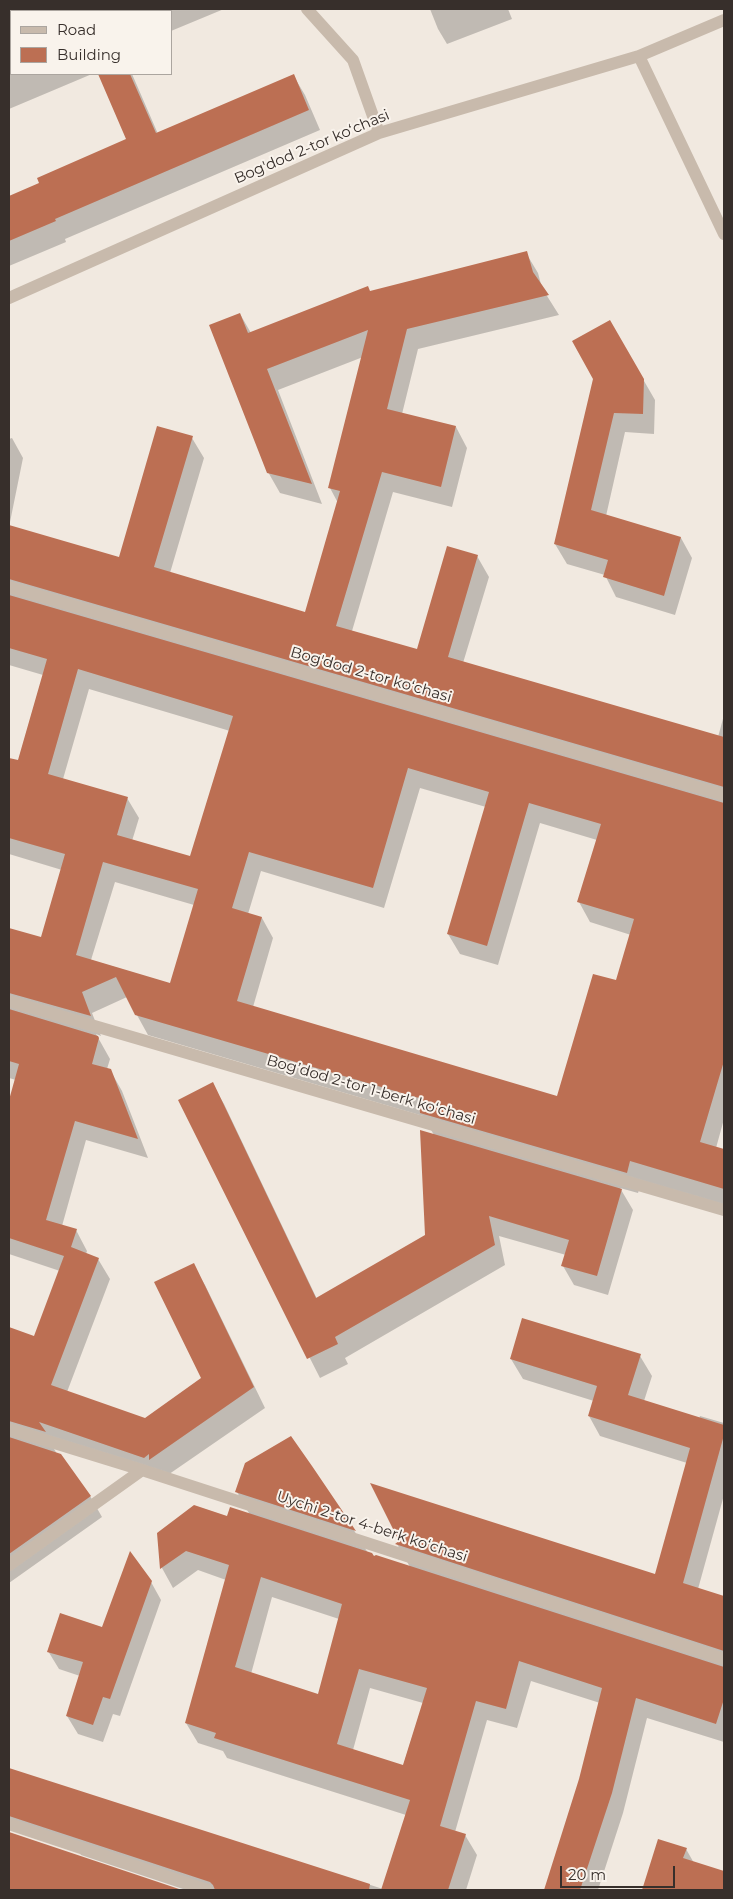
<!DOCTYPE html>
<meta charset="utf-8">
<style>
body{margin:0}
#map{position:relative;width:733px;height:1899px;overflow:hidden;background:#f1e9e0;font-family:Montserrat,sans-serif}
canvas{display:block}
.frame{position:absolute;inset:0;border:10px solid #372f2b;pointer-events:none}
.legend{position:absolute;left:10px;top:10px;width:162px;height:65px;box-sizing:border-box;background:#f9f3ec;border:1px solid #aba59f;margin:0;padding:6px 9px;list-style:none;font-size:15px;color:#372f2b}
.legend li{display:flex;align-items:center;gap:10px;height:25px}
.legend b{width:25px;border:1px solid #aba59f}
.scale{position:absolute;left:560px;top:1866px;width:115px;height:22px;box-sizing:border-box;border:2px solid #372f2b;border-top:0;padding-left:6px;font-size:15px;line-height:18px;white-space:nowrap;color:#372f2b;-webkit-text-stroke:4px #f9f3ec;paint-order:stroke}
</style>
<div id="map">
<canvas width="733" height="1899"></canvas>
<div class="frame"></div>
<ul class="legend">
<li><b style="height:6px;background:#c8baac"></b>Road</li>
<li><b style="height:14px;background:#bc6f53"></b>Building</li>
</ul>
<div class="scale">20 m</div>
</div>
<script>
const context = document.querySelector('canvas').getContext('2d');
context.lineJoin = 'round';
function fill(path, color) {
  context.fillStyle = color;
  context.fill(path, 'evenodd');
}
function toPath(rows) {
  const path = new Path2D();
  for (const r of rows) {
    path.moveTo(r[0], r[1]);
    for (let i = 2; i < r.length; i += 2) path.lineTo(r[i], r[i + 1]);
  }
  return path;
}
function strokePath(path, color, width, dash) {
  context.strokeStyle = color;
  context.lineWidth = width;
  context.lineCap = dash ? 'butt' : 'round';
  context.setLineDash(dash || []);
  context.stroke(path);
}
function drawText(font, color, halo, rows, align = 'center') {
  context.font = font + ' Montserrat,sans-serif';
  context.lineWidth = 4;
  context.setLineDash([]);
  context.textBaseline = 'middle';
  context.strokeStyle = halo;
  context.fillStyle = color;
  for (const [text, x, y, turn = 0] of rows) {
    context.save();
    context.translate(x, y);
    context.rotate((+turn || 0) * Math.PI / 180);
    context.textAlign = isNaN(turn) ? turn : align;
    if (halo) context.strokeText(text, 0, 0);
    context.fillText(text, 0, 0);
    context.restore();
  }
}
fill(toPath([
 [9,9,224,9,171,31,171,11,11,11,11,74,92,74,9,109],
 [430,9,508,9,512,19,447,44,438,29],
 [99,74,132,74,158,134,293,75,305,95,320,130,65,239,66,242,9,266,9,197,41,184,128,140],
 [526,253,538,273,542,288,559,315,418,349,402,414,456,427,467,448,452,507,393,492,352,631,418,651,477,556,489,577,463,663,718,737,724,715,724,1119,716,1148,724,1150,724,1205,642,1181,638,1193,620,1188,633,1210,608,1295,574,1285,563,1266,566,1255,499,1236,505,1265,345,1358,348,1364,320,1378,179,1101,212,1084,224,1104,317,1299,427,1236,434,1135,423,1116,148,1035,127,997,92,1013,101,1036,96,1034,110,1059,107,1069,110,1070,122,1091,148,1158,86,1140,62,1226,76,1230,87,1251,86,1254,98,1259,110,1279,67,1392,145,1419,203,1378,193,1265,205,1285,265,1408,162,1479,50,1442,57,1454,90,1496,102,1517,9,1583,9,1328,35,1338,60,1271,9,1254,9,1104,16,1080,9,1078,9,929,42,938,62,870,9,854,9,759,18,762,43,675,9,665,9,439,12,438,23,458,9,527,119,559,192,438,204,458,170,573,306,613,338,503,330,488,363,357,278,390,322,504,280,493,268,472,240,314,251,333,370,292],
 [89,689,230,731,191,858,132,841,139,818,127,798,63,779],
 [420,788,486,807,448,934,460,954,498,965,540,823,597,840,579,902,590,922,631,935,617,982,558,1097,253,1007,273,938,262,918,248,914,261,871,384,908],
 [115,882,194,905,171,984,91,960],
 [610,322,655,400,654,434,625,432,606,516,681,538,692,558,675,615,616,597,605,575,567,564,555,544],
 [640,1356,652,1376,644,1401,699,1419,700,1416,724,1423,724,1495,698,1589,724,1597,724,1742,647,1718,623,1813,598,1890,545,1890,580,1780,600,1703,531,1681,517,1728,487,1720,455,1832,465,1835,477,1855,466,1890,186,1890,81,1855,80,1853,9,1825,9,1769,383,1889,406,1815,227,1758,223,1751,198,1743,186,1723,226,1580,198,1570,173,1588,162,1568,158,1534,228,1518,250,1515,237,1492,290,1438,355,1532,368,1553,373,1558,410,1567,397,1544,656,1576,687,1463,600,1436,589,1416,594,1401,523,1379,511,1359],
 [272,1597,339,1619,319,1696,251,1674],
 [370,1688,423,1703,403,1766,353,1750],
 [151,1582,161,1600,120,1716,113,1714,103,1742,78,1734,67,1716,80,1676,59,1669,48,1651,103,1628],
 [659,1841,686,1849,694,1863,724,1873,724,1890,643,1890],
 [63,1852,178,1890,9,1890,9,1863,54,1877]
]), '#0003');
fill(toPath([
 [98,74,130,74,156,133,294,74,309,110,55,219,56,221,9,241,9,196,39,183,37,178,126,139],
 [527,251,533,272,549,295,407,329,387,409,456,426,441,487,382,472,336,626,417,649,447,546,478,555,448,657,724,737,724,787,9,579,9,525,119,557,157,426,193,436,154,567,305,612,340,491,328,488,368,330,267,369,312,484,267,473,209,325,240,313,248,333,368,286,370,291],
 [610,320,644,379,643,414,614,413,591,510,681,537,664,596,603,577,608,560,554,544,593,379,572,341],
 [9,595,724,803,724,1061,700,1142,724,1149,724,1189,630,1161,627,1173,420,1113,419,1098,135,1015,116,977,82,992,91,1016,9,993,9,928,41,937,65,854,9,838,9,758,18,760,47,659,9,648],
 [78,669,233,716,190,856,117,835,128,797,48,774],
 [408,768,489,792,447,934,487,946,529,803,601,824,577,902,634,919,616,980,593,974,557,1096,237,1001,262,917,232,908,249,852,373,888],
 [103,862,198,889,170,983,76,955],
 [9,1009,98,1036,99,1038,92,1064,111,1069,138,1139,75,1121,46,1220,77,1229,71,1247,99,1258,51,1385,145,1418,201,1378,154,1282,194,1263,254,1387,149,1460,149,1454,144,1458,39,1422,46,1432,9,1421,9,1327,34,1336,64,1256,9,1238,9,1100,19,1064,9,1061],
 [213,1082,316,1298,425,1235,420,1130,622,1189,597,1276,561,1266,569,1240,489,1216,495,1245,335,1337,338,1344,307,1359,178,1100],
 [522,1318,641,1354,628,1395,724,1425,724,1435,683,1583,724,1596,724,1651,395,1544,399,1541,370,1483,655,1574,690,1448,588,1416,597,1386,510,1359],
 [291,1436,312,1466,356,1531,235,1492,245,1463],
 [9,1437,61,1454,91,1496,9,1554],
 [194,1505,227,1516,230,1507,372,1553,374,1556,376,1555,724,1667,724,1699,716,1724,636,1698,612,1793,580,1890,544,1890,579,1779,602,1688,519,1661,506,1709,476,1701,440,1826,466,1834,448,1890,381,1890,410,1800,214,1738,216,1733,185,1723,229,1565,186,1551,160,1569,157,1533],
 [261,1577,342,1604,318,1694,235,1667],
 [359,1669,427,1688,403,1765,337,1744],
 [130,1551,152,1581,110,1699,103,1697,93,1725,66,1716,83,1662,47,1652,60,1613,102,1627],
 [9,1768,370,1884,369,1890,215,1890,213,1885,210,1882,9,1816],
 [9,1832,182,1890,9,1890],
 [658,1839,687,1848,683,1858,724,1871,724,1890,642,1890]
]), '#bc6f53');
strokePath(toPath([
 [307,9,353,60,379,133],
 [639,56,724,234],
 [9,298,379,133,639,56,724,20],
 [9,587,724,795],
 [9,1001,724,1210],
 [9,1429,142,1470,724,1659],
 [9,1565,142,1470],
 [9,1824,207,1890]
]), '#c8baac', 12);
drawText('15px', '#372f2b', '#f9f3ec', [
 ["Bog'dod 2-tor koʻchasi",312,147,-23],
 ["Bog'dod 2-tor koʻchasi",371,675,16],
 ["Bogʼdod 2-tor 1-berk koʻchasi",371,1090,16],
 ["Uychi 2-tor 4-berk koʻchasi",372,1527,18]
]);
</script>
